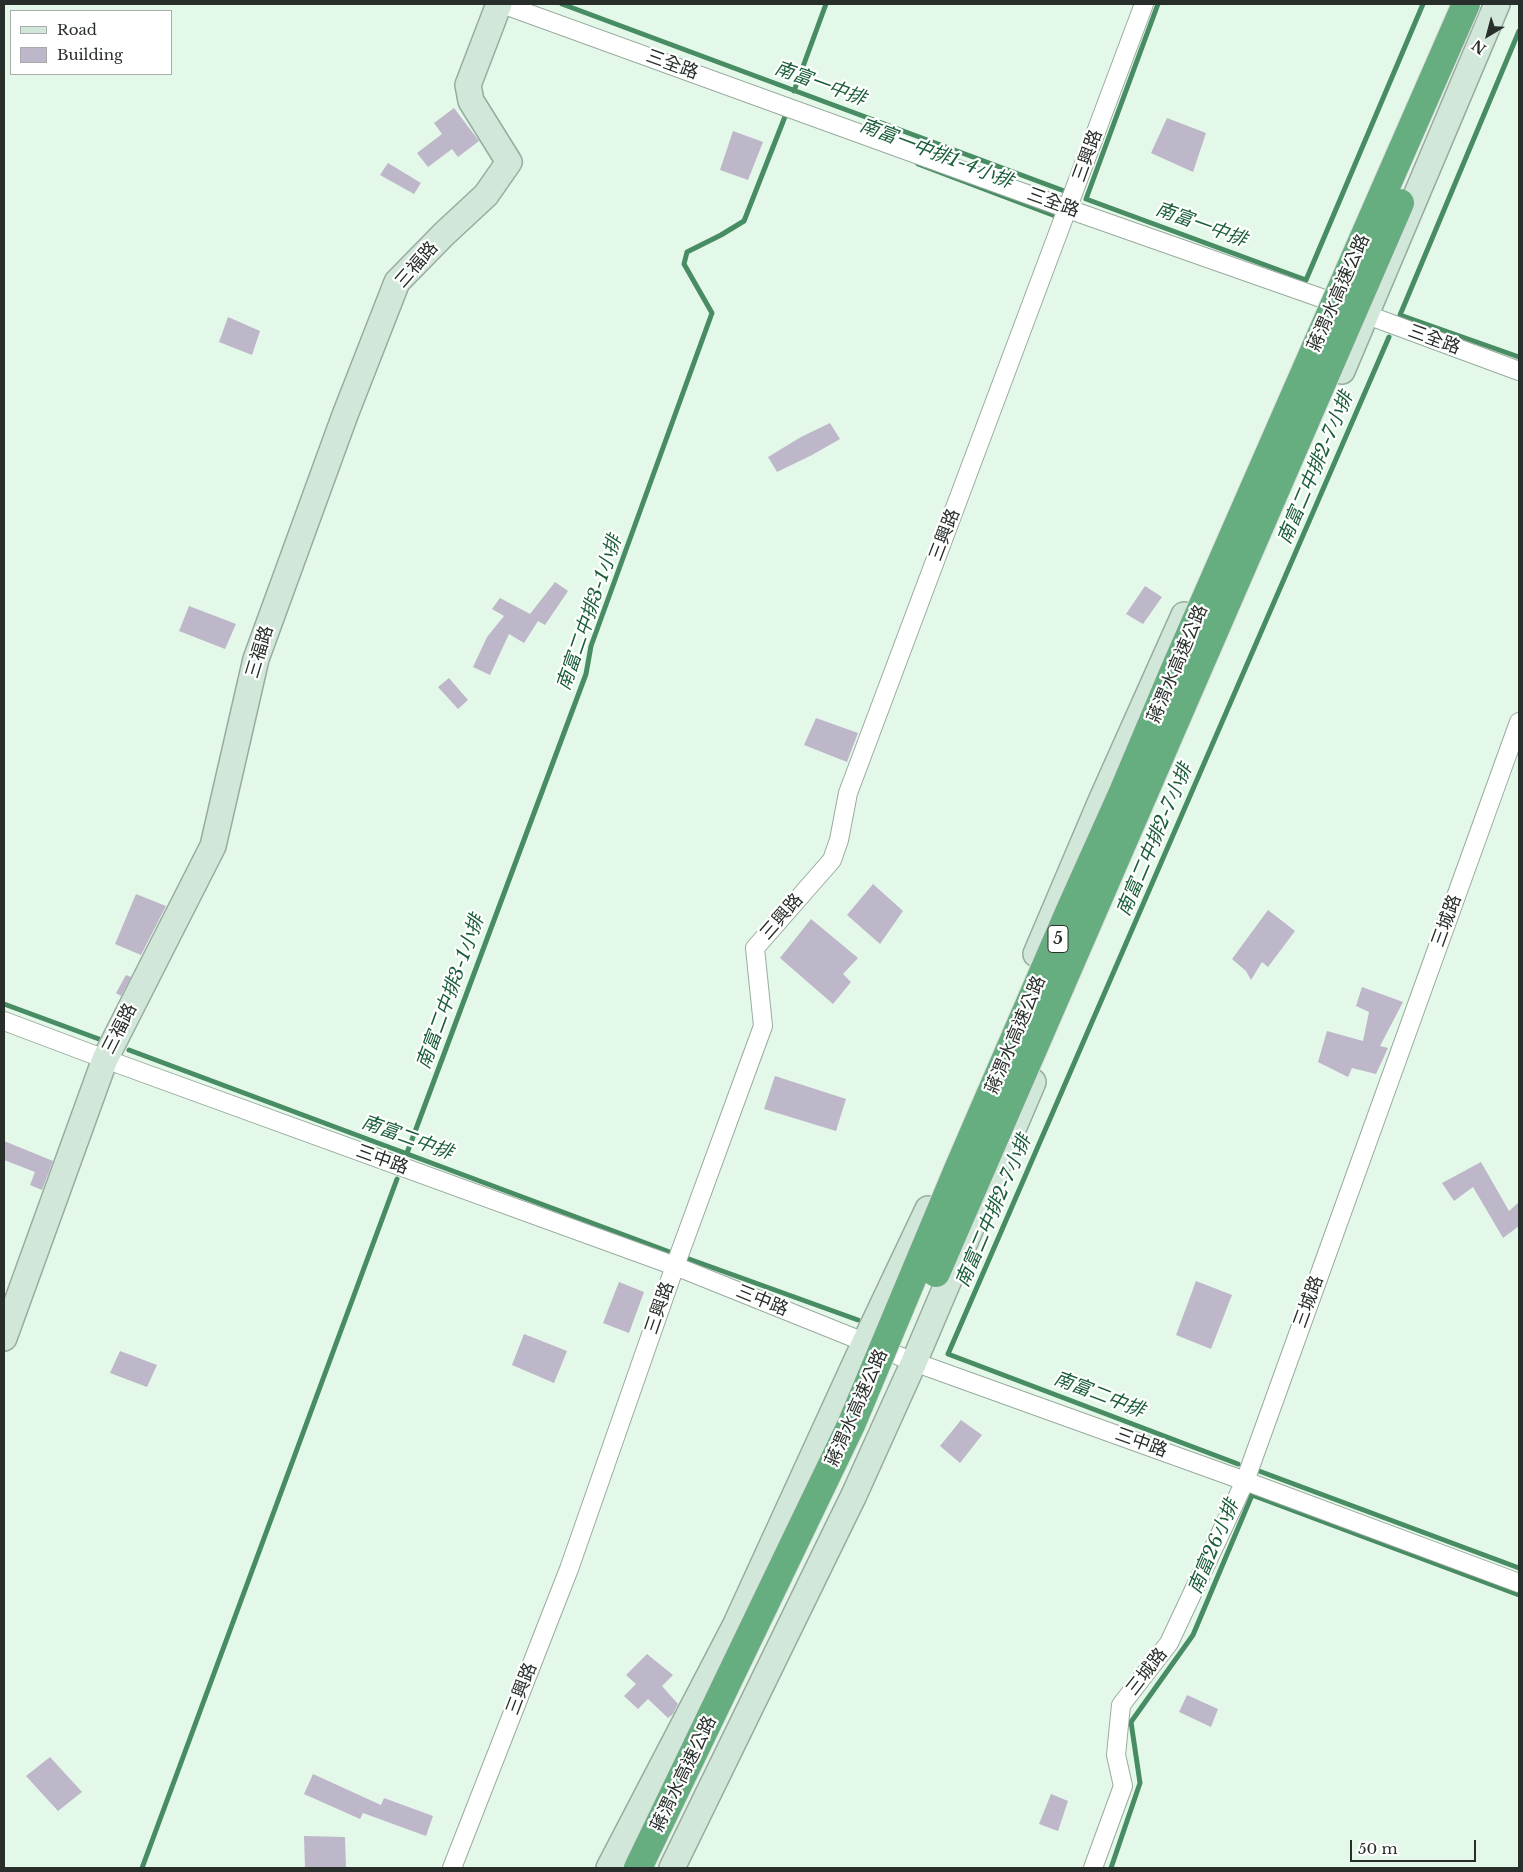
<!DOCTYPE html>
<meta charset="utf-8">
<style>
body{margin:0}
#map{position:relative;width:1523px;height:1872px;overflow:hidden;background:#e4f8ea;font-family:"Libre Baskerville",serif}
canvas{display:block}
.frame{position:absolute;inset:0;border:5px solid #282f2a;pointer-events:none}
.legend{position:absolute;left:10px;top:10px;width:162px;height:65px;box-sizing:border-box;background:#fff;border:1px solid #a9acaa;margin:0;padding:6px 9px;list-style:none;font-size:15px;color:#282f2a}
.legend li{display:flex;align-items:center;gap:10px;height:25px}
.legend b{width:25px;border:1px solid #a9acaa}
.north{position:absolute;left:1463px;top:10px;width:50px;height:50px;-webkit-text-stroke:4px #fff;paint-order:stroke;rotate:217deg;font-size:14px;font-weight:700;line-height:20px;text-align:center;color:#282f2a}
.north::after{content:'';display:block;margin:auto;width:18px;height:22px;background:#282f2a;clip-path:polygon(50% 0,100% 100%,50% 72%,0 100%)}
.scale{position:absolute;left:1350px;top:1840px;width:126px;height:22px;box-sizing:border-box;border:2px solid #282f2a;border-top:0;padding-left:6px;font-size:15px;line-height:18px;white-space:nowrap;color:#282f2a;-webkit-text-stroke:4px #fff;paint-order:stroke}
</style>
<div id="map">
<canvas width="1523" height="1872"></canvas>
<div class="frame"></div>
<ul class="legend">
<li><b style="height:6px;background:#d1e7d9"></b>Road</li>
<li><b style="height:14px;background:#beb6c9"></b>Building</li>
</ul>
<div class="north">N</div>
<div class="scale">50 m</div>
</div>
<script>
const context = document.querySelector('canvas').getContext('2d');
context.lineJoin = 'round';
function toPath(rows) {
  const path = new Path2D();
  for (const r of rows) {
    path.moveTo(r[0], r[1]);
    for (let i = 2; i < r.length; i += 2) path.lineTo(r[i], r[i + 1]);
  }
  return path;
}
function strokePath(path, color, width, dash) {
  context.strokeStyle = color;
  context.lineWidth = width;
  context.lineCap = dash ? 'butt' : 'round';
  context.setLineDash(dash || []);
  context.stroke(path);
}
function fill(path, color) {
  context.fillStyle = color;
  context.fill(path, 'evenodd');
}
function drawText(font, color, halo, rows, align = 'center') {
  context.font = font + ' "Libre Baskerville","Noto Sans TC",serif';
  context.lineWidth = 4.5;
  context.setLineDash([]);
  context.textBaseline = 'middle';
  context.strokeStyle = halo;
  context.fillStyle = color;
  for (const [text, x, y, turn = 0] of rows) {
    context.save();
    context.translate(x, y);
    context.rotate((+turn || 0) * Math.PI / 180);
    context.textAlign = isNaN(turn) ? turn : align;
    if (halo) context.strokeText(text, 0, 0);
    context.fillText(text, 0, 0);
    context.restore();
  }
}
strokePath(toPath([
 [562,4,1067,192,1068,190],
 [1158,4,1086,199,1306,280,1423,4],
 [1519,31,1400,315,1519,357],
 [794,91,826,4],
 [918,164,1058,217],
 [4,1004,107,1042],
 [129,1050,675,1254],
 [407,1153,586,674,591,646,712,313,684,264,687,252,721,235,744,221,786,114],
 [689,1259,858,1320],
 [1238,1464,948,1354,1389,337],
 [1259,1471,1519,1568],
 [142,1868,397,1179],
 [1111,1868,1140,1783,1131,1722,1193,1635,1252,1495,1519,1595]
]), '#488c63', 5);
fill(toPath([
 [454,108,479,141,458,157,452,149,428,167,417,153,442,134,434,123],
 [1167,118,1206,133,1193,172,1151,153],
 [733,131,763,142,748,180,720,170],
 [388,163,421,183,414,194,380,175],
 [228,317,260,331,252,355,219,342],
 [830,423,840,439,812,455,777,472,768,457,801,437],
 [555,582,568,591,545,625,538,621,524,643,509,634,490,675,473,667,487,637,504,616,492,609,500,598,530,614],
 [1145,586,1162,597,1143,624,1126,614],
 [189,606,236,624,225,649,179,631],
 [449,678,468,700,458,709,438,687],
 [816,718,858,733,847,762,804,745],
 [873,884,903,911,880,944,847,915],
 [136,894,166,906,141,955,115,944],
 [1268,910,1295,931,1268,967,1262,962,1251,980,1246,971,1232,959],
 [811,919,858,958,843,974,851,982,833,1004,780,958],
 [126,975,131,977,121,996,116,993],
 [1362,987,1403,1002,1380,1046,1388,1048,1376,1074,1352,1068,1348,1077,1318,1062,1327,1031,1363,1041,1369,1012,1356,1006],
 [775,1076,846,1099,836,1131,764,1109],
 [4,1141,53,1161,42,1190,30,1185,35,1172,4,1160],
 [1481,1162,1509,1211,1519,1202,1519,1226,1503,1238,1473,1187,1454,1201,1442,1183],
 [1196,1281,1232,1295,1211,1349,1176,1335],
 [619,1282,644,1292,629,1333,603,1323],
 [524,1334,567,1351,554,1383,512,1365],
 [120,1351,157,1365,147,1387,110,1373],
 [961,1420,982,1435,960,1463,940,1446],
 [647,1654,673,1675,662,1686,678,1704,673,1714,668,1718,648,1699,638,1709,624,1696,636,1684,626,1675],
 [1187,1695,1218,1709,1211,1727,1179,1712],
 [50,1757,82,1792,58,1811,26,1776],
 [313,1774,381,1805,384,1798,433,1816,426,1836,363,1813,360,1819,304,1794],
 [1051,1794,1068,1801,1058,1831,1039,1824],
 [304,1836,345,1837,346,1868,305,1868]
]), '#beb6c9');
const street = toPath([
 [502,4,1068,209,1324,299,1519,371],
 [4,1021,105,1059,675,1266,914,1362,1245,1481,1519,1583],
 [452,1868,569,1569,675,1266,763,1026,755,948,832,860,839,840,848,793,1144,4],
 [1093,1868,1123,1786,1116,1755,1121,1705,1169,1643,1245,1481,1519,722]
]);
const secondary = toPath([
 [1342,371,1497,4],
 [1036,954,1101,801,1184,615],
 [4,1338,105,1059,213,846,256,659,345,415,397,282,444,234,486,195,509,162,471,101,468,85,499,4],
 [609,1868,735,1626,865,1342,928,1209],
 [672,1868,854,1495,914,1362,1033,1082]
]);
strokePath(street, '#99ab9e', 20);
strokePath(secondary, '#99ab9e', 28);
strokePath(street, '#fff', 18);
strokePath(secondary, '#d1e7d9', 25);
const highwayBridge = toPath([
 [936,1273,1400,203],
 [638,1868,851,1425,959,1167,1070,910,1123,792,1174,671,1466,4]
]);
strokePath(highwayBridge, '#dddedd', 30, []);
strokePath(highwayBridge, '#66ae80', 28);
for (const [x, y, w] of [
 [1058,939,20]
]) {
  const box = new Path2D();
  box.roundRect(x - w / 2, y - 13.5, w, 27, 4);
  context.fillStyle = '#fff';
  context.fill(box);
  strokePath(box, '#282f2a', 1);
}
drawText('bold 16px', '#282f2a', null, [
 ["5",1058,939]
]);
drawText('18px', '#282f2a', '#fff', [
 ["三全路",672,65,20],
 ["三興路",1088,156,-70],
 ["三全路",1053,203,20],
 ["三福路",417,265,-49],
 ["蔣渭水高速公路",1339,293,-66],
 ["三全路",1434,340,20],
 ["三興路",945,535,-69],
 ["三福路",260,652,-73],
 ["蔣渭水高速公路",1178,664,-67],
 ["三興路",782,917,-49],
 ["三城路",1447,921,-70],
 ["三福路",120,1029,-63],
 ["蔣渭水高速公路",1016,1035,-67],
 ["三中路",382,1160,20],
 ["三中路",762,1301,22],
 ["三城路",1309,1302,-70],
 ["三興路",660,1308,-71],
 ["蔣渭水高速公路",857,1408,-66],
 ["三中路",1141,1443,20],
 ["三城路",1147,1672,-52],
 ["三興路",522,1689,-69],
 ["蔣渭水高速公路",684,1774,-64]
]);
drawText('italic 19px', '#1a5e39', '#fff', [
 ["南富一中排",820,84,20],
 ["南富一中排1-4小排",936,154,21],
 ["南富一中排",1201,225,20],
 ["南富二中排2-7小排",1316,468,-67],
 ["南富二中排3-1小排",590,613,-71],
 ["南富二中排2-7小排",1155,840,-67],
 ["南富二中排3-1小排",451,992,-70],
 ["南富二中排",407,1138,20],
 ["南富二中排2-7小排",994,1211,-67],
 ["南富二中排",1099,1395,21],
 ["南富26小排",1214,1547,-67]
]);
</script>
